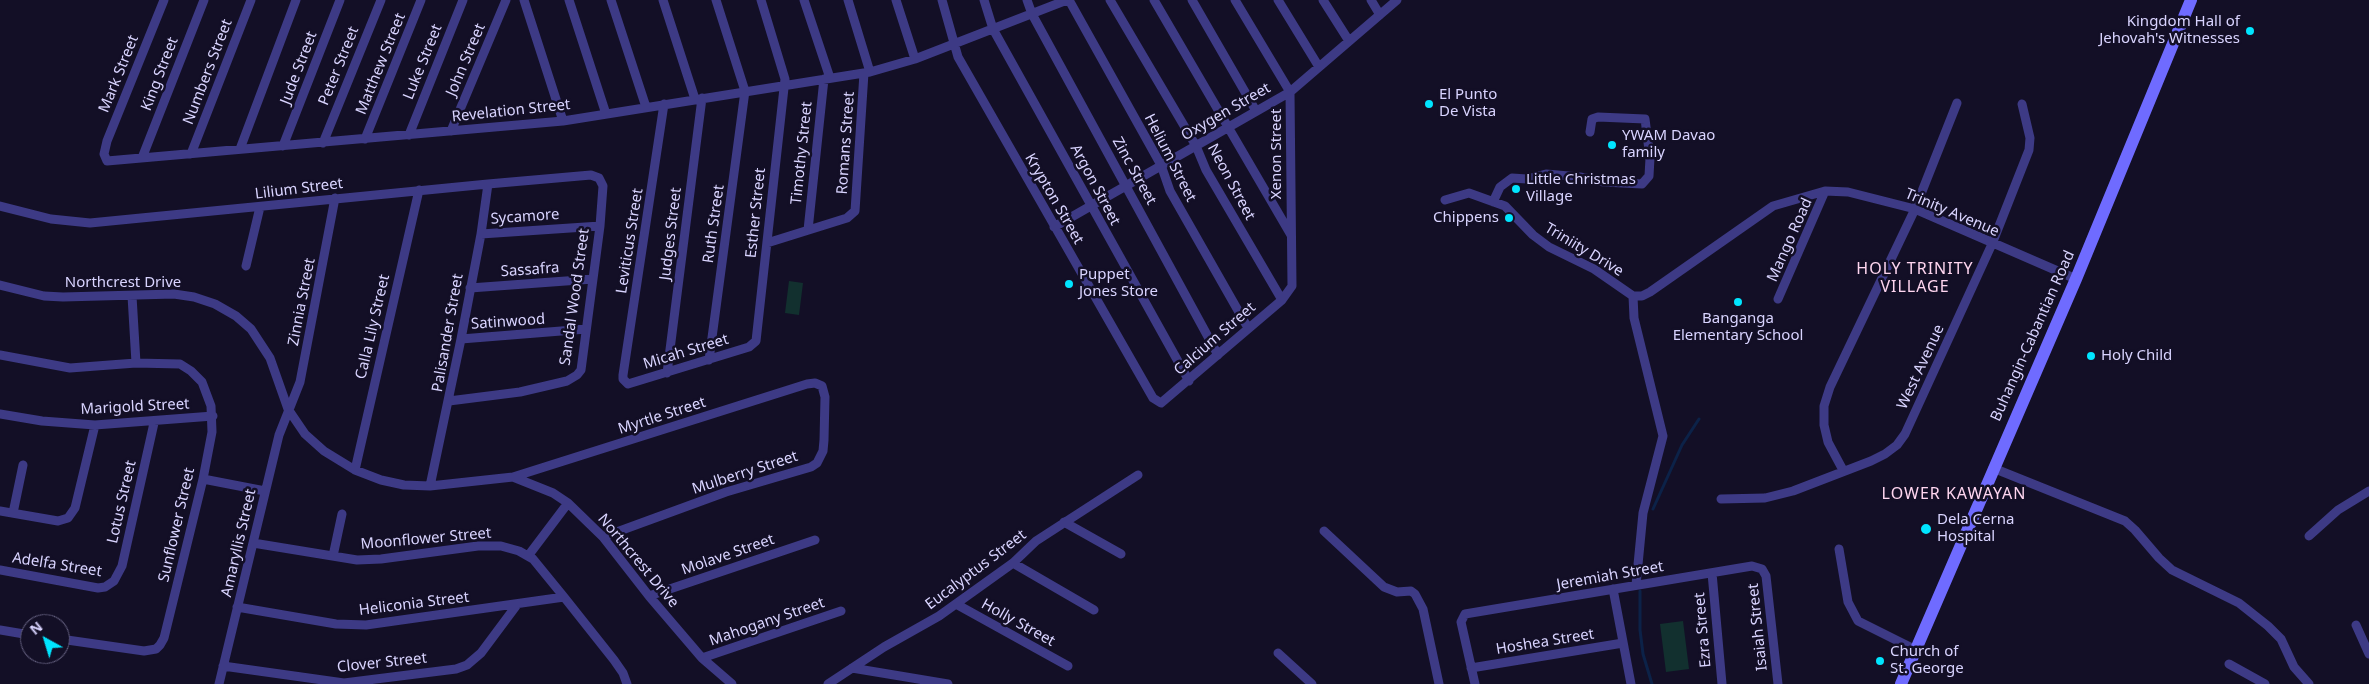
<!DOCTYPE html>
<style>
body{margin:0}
#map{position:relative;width:2369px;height:684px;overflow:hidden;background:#130f26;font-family:"Noto Sans",sans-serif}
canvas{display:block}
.north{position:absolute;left:20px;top:614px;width:50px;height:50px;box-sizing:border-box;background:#130f26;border:1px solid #625e7d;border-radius:50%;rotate:321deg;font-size:14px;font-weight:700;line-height:20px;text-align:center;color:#d9d4ff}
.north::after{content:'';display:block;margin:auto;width:18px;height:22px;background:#00e5ff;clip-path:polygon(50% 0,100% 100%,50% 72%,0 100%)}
</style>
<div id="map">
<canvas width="2369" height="684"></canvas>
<div class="north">N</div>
</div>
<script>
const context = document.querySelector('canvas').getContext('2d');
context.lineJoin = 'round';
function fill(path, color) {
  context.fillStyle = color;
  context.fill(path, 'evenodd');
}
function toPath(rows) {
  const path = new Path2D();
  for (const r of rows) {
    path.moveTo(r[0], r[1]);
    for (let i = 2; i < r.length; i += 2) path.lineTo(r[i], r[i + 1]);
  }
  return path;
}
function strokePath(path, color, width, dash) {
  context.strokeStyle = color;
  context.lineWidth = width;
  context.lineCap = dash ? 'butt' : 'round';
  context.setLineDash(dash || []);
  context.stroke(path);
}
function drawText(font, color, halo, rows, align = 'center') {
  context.font = font + ' "Noto Sans",sans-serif';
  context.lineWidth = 5;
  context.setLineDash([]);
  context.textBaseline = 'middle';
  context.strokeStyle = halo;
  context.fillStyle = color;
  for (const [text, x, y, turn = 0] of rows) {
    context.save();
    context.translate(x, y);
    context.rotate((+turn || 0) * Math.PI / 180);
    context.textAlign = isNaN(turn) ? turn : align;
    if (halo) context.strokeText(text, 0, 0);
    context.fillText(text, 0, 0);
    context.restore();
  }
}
fill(toPath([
 [789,281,803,283,799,315,785,313],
 [1683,621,1689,669,1666,672,1660,624]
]), '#12302f');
strokePath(toPath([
 [1653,509,1682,445,1699,419],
 [1640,591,1640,630,1643,654,1652,684]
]), '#0c2248', 3);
strokePath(toPath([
 [164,0,107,141,104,154,107,161,563,121,870,72,915,59,1067,0],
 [524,0,563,121],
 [569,0,606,114],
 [611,0,646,107],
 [663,0,695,99],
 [804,0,830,78],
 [848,0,870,72],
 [896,0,915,59],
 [942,0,958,57,1153,398,1161,403,1282,300,1292,286,1290,92,1235,0],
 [984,0,993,29,1189,381],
 [1027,0,1032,14,1218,355],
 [1069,0,1161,165,1170,191,1248,328],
 [1110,0,1196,146,1206,170,1282,300],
 [1154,0,1291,235],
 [1192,0,1256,111],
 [1278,0,1319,67],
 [1323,0,1349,41],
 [1371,0,1380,15],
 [664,104,623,375,623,379,628,384,749,347,756,341,785,79,761,0],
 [451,131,506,0],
 [409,135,463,0],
 [365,139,421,0],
 [323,143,381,0],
 [283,146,340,0],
 [240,149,296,0],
 [191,154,251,0],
 [142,158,204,0],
 [1445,200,1469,193,1505,206,1533,235,1549,247,1594,269,1633,296,1642,296,1650,292,1773,206,1825,191,1848,192,1915,209,2076,279],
 [1493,202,1500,187,1512,178,1527,179,1546,174,1580,177,1604,182,1642,184,1649,176,1650,158,1645,119,1598,117,1592,119,1590,132],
 [0,206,51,219,90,223,488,184,591,175,599,178,603,186,600,226,581,370,577,375,567,381,520,392,449,401],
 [1054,227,1290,92,1397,0],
 [808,230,824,79],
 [481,234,600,226],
 [767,243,847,218,855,211,864,73],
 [246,266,260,207],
 [0,285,44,296,63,297,174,294,194,297,215,304,236,316,251,329,270,358,288,409,305,434,324,451,355,470,381,480,404,485,430,486,513,477,553,493,568,503,603,537,649,596,702,658,732,684],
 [470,288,593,279],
 [132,296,136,363],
 [1633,296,1634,318,1663,436,1643,513,1636,585],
 [1778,299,1825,191],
 [461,339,586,329],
 [0,355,70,368,136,363,180,364,191,371,202,382,211,406,212,432,203,479,164,638,160,645,156,649,144,651,60,639],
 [709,360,745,91,716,0],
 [667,373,702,98],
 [0,414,42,421,95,425,213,416],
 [1993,468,2125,521,2135,530,2159,558,2172,570,2239,603,2268,626,2281,639,2294,667,2309,684],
 [355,470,419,190],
 [1843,470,1828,442,1824,425,1824,406,1830,387,1915,209,1957,103],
 [513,477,807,384,815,383,822,386,825,397,824,440,823,451,817,463,811,467,726,492,603,537],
 [203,479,265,491],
 [430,486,461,339,481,234,488,184],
 [1721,499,1765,498,1793,491,1871,461,1885,454,1897,445,1905,434,1992,244,2029,150,2030,138,2022,104],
 [0,511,58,521,68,518,75,508,95,425],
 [13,513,23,465],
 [1064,522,1121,554],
 [1324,531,1384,587,1397,592,1411,591,1415,594,1423,609,1439,684],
 [2309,536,2338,510,2369,491],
 [253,543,357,560,381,559,478,546,501,546,519,551,533,559,564,597,614,660,623,673,627,684],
 [1839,549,1848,602,1858,621,1916,650],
 [333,556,342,514],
 [528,556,568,503],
 [1013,563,1094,610],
 [0,570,98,588,105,587,114,581,122,566,154,423],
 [1712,573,1722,684],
 [1613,589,1631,684],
 [649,596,815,540],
 [956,604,1068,666],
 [237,607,336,624,366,625,564,597],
 [2356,625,2369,654],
 [0,630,30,635],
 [1278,653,1312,684],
 [702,658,841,611],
 [2229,664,2265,684],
 [223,666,344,683,456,669,467,665,481,653,516,606],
 [852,668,948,684],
 [1471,668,1623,643],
 [219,684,279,435,300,382,335,198],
 [828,684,884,647,939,616,1013,563,1036,541,1138,475],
 [1475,684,1461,622,1465,614,1752,566,1762,569,1766,576,1778,684]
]), '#3d3a85', 9);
strokePath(toPath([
 [1901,684,2076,279,2191,0]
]), '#6f6bff', 12);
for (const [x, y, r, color] of [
 [2250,31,5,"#00e5ff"],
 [1429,104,5,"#00e5ff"],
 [1612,145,5,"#00e5ff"],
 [1516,189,5,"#00e5ff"],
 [1509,218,5,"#00e5ff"],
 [1069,284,5,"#00e5ff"],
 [1738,302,5,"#00e5ff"],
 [2091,356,5,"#00e5ff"],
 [1926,529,6,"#00e5ff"],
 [1880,661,5,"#00e5ff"]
]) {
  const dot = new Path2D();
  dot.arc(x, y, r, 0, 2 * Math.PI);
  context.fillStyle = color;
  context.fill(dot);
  strokePath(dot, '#130f26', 2);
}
drawText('15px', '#d9d4ff', '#130f26', [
 ["Kingdom Hall of",2240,22,"right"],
 ["Jehovah's Witnesses",2240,39,"right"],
 ["El Punto",1439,95],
 ["De Vista",1439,112],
 ["YWAM Davao",1622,136],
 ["family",1622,153],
 ["Little Christmas",1526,180],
 ["Village",1526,197],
 ["Chippens",1499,218,"right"],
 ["Puppet",1079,275],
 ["Jones Store",1079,292],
 ["Banganga",1738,319,"center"],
 ["Elementary School",1738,336,"center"],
 ["Holy Child",2101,356],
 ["Dela Cerna",1937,520],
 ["Hospital",1937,537],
 ["Church of",1890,652],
 ["St. George",1890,669]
], 'left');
drawText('15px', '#d9d4ff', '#130f26', [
 ["John Street",466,60,-67],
 ["Luke Street",423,62,-68],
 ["Matthew Street",381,64,-68],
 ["Peter Street",339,66,-68],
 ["Jude Street",299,68,-69],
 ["Numbers Street",208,72,-69],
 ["Mark Street",119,74,-68],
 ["King Street",160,74,-69],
 ["Revelation Street",511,111,-6],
 ["Oxygen Street",1226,112,-30],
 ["Romans Street",846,143,-86],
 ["Timothy Street",802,153,-84],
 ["Xenon Street",1277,154,-90],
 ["Helium Street",1170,158,63],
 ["Zinc Street",1134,171,61],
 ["Neon Street",1231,182,62],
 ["Argon Street",1095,185,62],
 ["Lilium Street",299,189,-7],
 ["Krypton Street",1054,199,60],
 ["Esther Street",756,213,-84],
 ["Trinity Avenue",1952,213,23],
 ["Sycamore",525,217,-4],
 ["Ruth Street",714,224,-82],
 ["Judges Street",671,234,-83],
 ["Mango Road",1790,240,-66],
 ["Leviticus Street",630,241,-81],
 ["Triniity Drive",1584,250,31],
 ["Sassafra",530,270,-4],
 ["Northcrest Drive",123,283],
 ["Sandal Wood Street",575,297,-82],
 ["Zinnia Street",302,302,-79],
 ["Satinwood",508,322,-4],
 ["Calla Lily Street",373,327,-77],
 ["Palisander Street",448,333,-80],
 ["Buhangin-Cabantian Road",2033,336,-66],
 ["Calcium Street",1215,339,-41],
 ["Micah Street",686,352,-17],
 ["West Avenue",1921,367,-65],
 ["Marigold Street",135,407,-3],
 ["Myrtle Street",662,416,-18],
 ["Mulberry Street",745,473,-18],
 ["Lotus Street",122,502,-77],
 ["Sunflower Street",177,525,-77],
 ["Moonflower Street",426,539,-5],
 ["Amaryllis Street",239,543,-77],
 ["Molave Street",728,555,-19],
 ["Northcrest Drive",638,561,50],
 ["Adelfa Street",57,565,9],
 ["Eucalyptus Street",976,570,-37],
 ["Jeremiah Street",1610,576,-10],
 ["Heliconia Street",414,604,-7],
 ["Mahogany Street",767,622,-19],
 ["Holly Street",1018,623,29],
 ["Isaiah Street",1758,627,-96],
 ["Ezra Street",1703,630,-95],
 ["Hoshea Street",1545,642,-9],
 ["Clover Street",382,663,-6]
]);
context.letterSpacing = '1px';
drawText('16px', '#ffd6f0', '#130f26', [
 ["HOLY TRINITY",1915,269],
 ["VILLAGE",1915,287],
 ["LOWER KAWAYAN",1954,494]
]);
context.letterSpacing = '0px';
</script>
